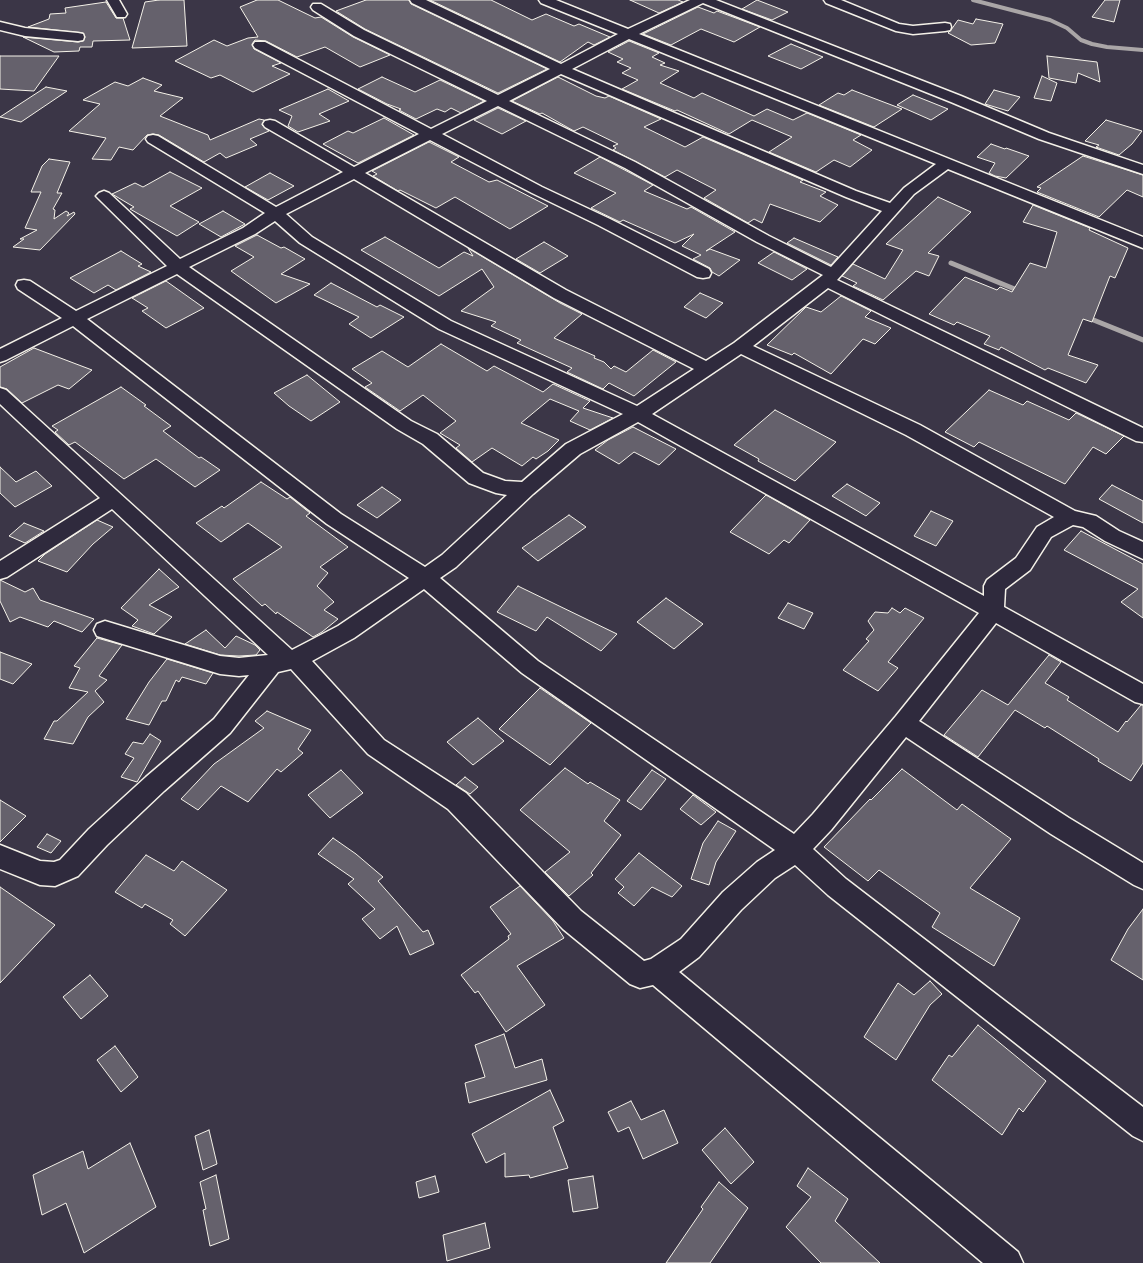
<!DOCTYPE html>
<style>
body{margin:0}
canvas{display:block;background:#3b3647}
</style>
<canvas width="1143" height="1263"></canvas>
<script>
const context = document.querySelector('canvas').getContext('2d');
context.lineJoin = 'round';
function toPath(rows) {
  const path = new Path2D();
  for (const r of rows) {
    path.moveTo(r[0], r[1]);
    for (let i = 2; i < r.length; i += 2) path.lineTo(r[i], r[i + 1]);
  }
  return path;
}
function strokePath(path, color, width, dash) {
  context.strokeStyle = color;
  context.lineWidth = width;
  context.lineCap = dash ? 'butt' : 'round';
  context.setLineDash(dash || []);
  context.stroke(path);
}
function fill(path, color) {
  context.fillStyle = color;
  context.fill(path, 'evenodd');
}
strokePath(toPath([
 [973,0,1050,20,1067,28,1081,40,1092,44,1107,47,1143,50]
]), '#aaa6a7', 4);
strokePath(toPath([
 [951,263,1022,292],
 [1086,317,1143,340]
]), '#aaa6a7', 5);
const building = toPath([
 [159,0,184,0,187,46,132,48,145,2,159,0],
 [257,0,278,0,315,18,321,17,353,37,390,55,360,67,325,47,297,57,266,41,255,40,252,44,254,49,281,63,272,66,290,74,253,92,220,75,211,78,175,61,214,40,227,46,248,38,258,37,240,7,257,0],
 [366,0,409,0,411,4,547,69,498,93,365,29,336,11,366,0],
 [430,0,491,0,532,20,546,14,574,26,579,24,610,37,594,45,588,42,560,62,430,0],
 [630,0,678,0,683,2,659,13,630,0],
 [757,0,788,12,772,20,742,9,757,0],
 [1105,0,1120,0,1114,22,1092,17,1105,0],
 [106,2,116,18,123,18,130,40,93,41,92,47,80,47,79,51,54,52,23,37,78,42,83,41,85,37,83,33,28,27,49,19,50,14,66,13,65,8,106,2],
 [698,7,714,13,717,11,760,27,734,42,701,29,671,45,643,34,698,7],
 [976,19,1003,24,995,43,971,45,948,33,951,30,958,20,973,24,976,19],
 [629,41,659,53,652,57,665,63,660,65,679,71,660,83,694,98,702,93,754,116,767,109,793,120,807,113,861,135,853,140,872,150,850,167,834,160,816,172,769,152,792,137,752,120,729,134,677,110,675,111,622,89,638,80,622,73,631,68,617,62,623,59,608,52,629,41],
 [791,44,823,57,801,69,768,56,791,44],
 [0,56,59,56,34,91,0,89,0,56],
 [1047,56,1097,62,1100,82,1078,73,1076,83,1049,78,1047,56],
 [1042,76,1057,83,1051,101,1034,98,1042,76],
 [382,77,415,92,440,80,484,101,461,113,451,108,445,112,437,109,416,119,399,110,401,109,387,104,358,89,382,77],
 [558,77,596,96,605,98,609,96,661,119,644,127,685,147,703,137,803,180,800,182,826,192,820,196,838,205,820,222,770,204,762,223,754,219,748,223,704,198,716,190,677,170,665,177,613,150,616,148,613,146,618,144,583,127,574,131,542,113,540,114,512,101,558,77],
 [143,78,162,85,154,91,183,98,160,116,208,135,210,140,259,119,264,120,262,125,269,131,250,139,257,145,226,158,220,153,204,162,159,135,153,134,147,135,133,150,119,147,111,160,92,159,106,138,69,131,100,104,83,100,115,82,128,86,143,78],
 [46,87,67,91,21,122,0,117,46,87],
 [328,89,349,101,319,114,330,121,298,132,288,126,292,116,279,110,328,89],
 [852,90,902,109,874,127,819,105,838,93,844,95,852,90],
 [994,90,1020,97,1008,111,985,104,994,90],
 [913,95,948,109,931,120,897,105,913,95],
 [498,108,526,121,502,134,474,120,498,108],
 [384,118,414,135,358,163,323,144,348,131,353,133,384,118],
 [1106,120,1142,131,1132,144,1119,155,1096,147,1099,145,1085,141,1106,120],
 [429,142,459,157,451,162,489,182,497,180,548,206,510,229,455,197,436,208,400,190,398,191,373,176,377,174,372,171,429,142],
 [991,144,1005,149,1006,148,1029,156,1006,178,995,176,989,173,995,163,977,157,991,144],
 [1083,156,1143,175,1143,197,1127,190,1099,217,1037,192,1041,188,1037,187,1083,156],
 [600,157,653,185,644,191,687,209,691,207,735,232,706,251,710,249,740,260,719,276,712,272,710,268,693,259,701,255,682,246,694,234,675,243,623,220,620,222,591,208,616,193,574,173,600,157],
 [49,159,70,162,57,193,62,193,53,209,55,210,54,219,66,211,69,213,67,216,74,212,75,214,40,250,13,247,24,239,20,239,37,230,25,228,41,192,31,192,42,166,49,159],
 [170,172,202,188,170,206,199,222,177,236,130,209,134,207,112,194,135,183,143,187,170,172],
 [270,173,294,186,268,200,245,187,270,173],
 [938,197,971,212,928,253,939,256,929,276,916,271,883,300,853,286,857,283,842,276,853,264,885,279,903,250,886,244,938,197],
 [1033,205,1090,228,1089,230,1128,248,1115,278,1110,276,1092,322,1083,319,1068,355,1098,365,1086,383,1048,368,1045,370,1001,347,999,350,984,344,990,336,957,322,954,325,929,314,965,277,997,290,1000,287,1012,292,1030,263,1046,268,1057,232,1023,222,1033,205],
 [223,211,245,224,221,237,199,224,223,211],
 [257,235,281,248,284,247,305,259,281,274,310,284,276,303,231,271,254,257,235,246,257,235],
 [385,237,439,268,464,252,473,256,468,248,560,303,582,314,554,338,595,356,594,358,604,362,611,369,614,366,626,372,653,350,676,362,634,396,609,383,603,389,567,372,572,368,517,343,521,340,491,326,496,322,461,311,494,287,482,269,439,296,361,250,385,237],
 [794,238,838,257,831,265,787,243,794,238],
 [544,242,568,256,540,273,516,259,544,242],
 [121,251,142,264,138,266,151,272,116,290,108,285,94,293,70,278,121,251],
 [774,252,807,269,792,280,758,263,774,252],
 [166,281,204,308,166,328,142,311,148,308,132,298,166,281],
 [331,283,377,307,380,305,404,317,371,338,349,324,359,317,314,295,331,283],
 [700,293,723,303,706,318,684,307,700,293],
 [841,296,871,311,865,317,891,328,875,344,863,339,831,374,794,353,792,355,767,345,806,307,821,312,841,296],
 [441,344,487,371,494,366,543,392,553,384,590,401,583,408,613,418,590,430,570,421,579,411,550,399,521,423,559,440,548,451,536,459,533,457,522,466,492,448,472,462,456,448,460,445,440,433,456,421,423,395,400,411,365,387,372,383,352,369,382,351,408,367,441,344],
 [34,348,92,370,69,389,58,385,22,403,7,389,0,387,0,367,34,348],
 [307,375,340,402,311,421,289,406,274,393,307,375],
 [121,387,146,405,144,406,171,426,163,431,199,458,201,457,220,470,195,487,156,459,124,479,75,442,69,445,55,432,58,430,52,426,121,387],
 [989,390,1023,405,1027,401,1069,420,1076,413,1124,436,1106,454,1093,447,1065,484,979,442,974,447,945,432,989,390],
 [775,410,836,442,795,481,758,461,759,459,734,445,775,410],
 [633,427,676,449,659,465,634,452,619,464,595,450,608,440,633,427],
 [0,467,16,482,36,471,52,486,15,507,0,493,0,467],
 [261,482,287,499,290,497,310,513,306,516,348,547,320,567,328,573,317,586,334,602,324,610,338,619,322,632,313,637,277,612,276,614,265,604,262,606,233,579,282,547,248,523,221,542,196,523,222,506,224,508,261,482],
 [847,484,880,503,866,516,832,496,847,484],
 [1112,485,1143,501,1143,523,1099,499,1112,485],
 [382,487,401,500,377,518,357,505,382,487],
 [766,495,810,520,789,543,784,540,769,554,730,532,766,495],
 [931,511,953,521,936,546,914,536,931,511],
 [569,515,586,527,538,561,522,548,569,515],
 [97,520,113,527,93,544,67,572,38,561,45,554,97,520],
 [24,523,44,531,25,543,9,536,24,523],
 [1081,531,1143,564,1143,618,1121,602,1138,589,1064,550,1081,531],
 [159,569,179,587,149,605,172,617,154,634,132,626,138,620,121,608,159,569],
 [0,580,25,592,33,588,40,600,94,619,82,632,54,621,48,627,20,617,10,622,0,601,0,580],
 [518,586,522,588,617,634,601,651,547,617,536,631,497,612,518,586],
 [666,598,703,624,674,649,637,622,666,598],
 [788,603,813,613,804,629,778,618,788,603],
 [892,608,900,613,905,608,924,618,888,662,898,668,878,691,843,670,869,641,866,639,874,630,868,621,875,612,888,613,892,608],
 [206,630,225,648,236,636,255,645,260,650,256,655,239,656,220,655,185,644,206,630],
 [97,638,122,645,99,676,107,680,95,691,104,702,88,717,73,744,44,739,54,721,57,721,88,692,69,688,80,668,74,666,97,638],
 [0,652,32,664,13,684,0,679,0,652],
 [1049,655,1061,662,1045,683,1069,697,1067,700,1118,732,1126,721,1127,722,1141,705,1143,705,1143,763,1131,781,1098,761,1099,759,1047,726,1045,728,1015,710,978,757,944,735,982,690,1008,705,1049,655],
 [167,659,213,673,206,684,182,677,179,682,176,680,166,701,162,701,149,725,126,719,149,682,167,659],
 [540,688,591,723,550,765,499,729,540,688],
 [267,711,311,730,298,749,303,753,281,772,277,769,248,802,221,786,198,810,181,799,214,764,264,728,255,721,267,711],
 [478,718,504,741,473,765,447,742,478,718],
 [150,734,161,741,137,782,121,777,134,758,125,754,133,742,143,744,150,734],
 [565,768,588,784,590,782,620,800,604,821,621,835,591,873,593,875,569,896,545,872,570,852,520,810,565,768],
 [902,769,957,810,962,804,1011,839,970,888,1020,918,994,966,932,927,940,913,879,870,868,881,824,847,870,799,871,800,902,769],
 [341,770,363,793,330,818,308,795,341,770],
 [652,770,666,779,641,810,627,801,652,770],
 [465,777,478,787,470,794,456,785,465,777],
 [693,795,716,812,701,825,680,809,693,795],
 [0,800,26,816,0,842,0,800],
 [718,821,736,831,716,862,709,885,691,879,703,843,718,821],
 [47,834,61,841,51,853,37,847,47,834],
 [333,838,356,854,383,877,378,881,423,932,428,930,434,944,410,955,397,926,380,939,362,919,375,909,348,884,354,879,318,854,333,838],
 [639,853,682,886,672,897,652,887,634,906,618,893,624,887,615,879,639,853],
 [146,855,174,871,182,861,227,890,185,936,170,924,173,920,145,904,142,908,115,892,146,855],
 [520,886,553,921,564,938,517,966,545,1005,506,1032,478,991,475,993,461,975,509,939,508,936,511,934,490,907,520,886],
 [0,887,55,925,0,983,0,887],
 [1143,909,1143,980,1111,960,1128,929,1143,909],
 [90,975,108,996,81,1019,63,997,90,975],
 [930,981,942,994,930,1005,896,1060,864,1037,898,983,914,995,930,981],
 [978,1025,1046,1081,1023,1112,1019,1108,1002,1135,932,1080,949,1055,952,1057,978,1025],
 [504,1034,515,1068,542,1059,547,1080,469,1103,465,1083,485,1077,475,1045,504,1034],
 [115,1046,138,1077,121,1092,97,1060,115,1046],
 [550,1090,564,1121,553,1127,568,1168,530,1178,529,1175,505,1177,505,1153,486,1163,472,1134,550,1090],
 [631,1101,641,1120,664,1110,678,1143,643,1159,629,1127,618,1132,608,1112,631,1101],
 [725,1128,754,1162,731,1184,702,1150,725,1128],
 [209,1130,217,1164,203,1170,195,1136,209,1130],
 [130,1143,156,1207,84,1253,66,1203,42,1215,33,1175,83,1151,88,1169,130,1143],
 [808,1168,848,1199,835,1221,880,1263,821,1263,786,1227,811,1197,797,1186,808,1168],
 [216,1175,229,1239,210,1246,203,1210,206,1209,200,1182,216,1175],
 [435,1176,439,1192,419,1198,416,1182,435,1176],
 [593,1176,598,1208,573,1212,568,1180,593,1176],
 [719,1182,748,1208,710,1263,666,1263,703,1209,701,1207,719,1182],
 [485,1223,490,1248,447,1261,443,1235,485,1223]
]);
fill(building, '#65616c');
strokePath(building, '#f4f1e8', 1);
const minor = toPath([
 [107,0,119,0,127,14,125,17,117,17,107,0],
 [410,0,426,0,561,64,618,34,541,3,539,0,556,0,628,29,690,0,716,0,961,96,1049,133,1143,165,1143,174,1039,139,951,102,703,3,639,34,1143,237,1143,248,948,169,914,194,837,280,1143,428,1143,442,1136,441,828,288,753,346,920,425,1075,511,1096,516,1119,531,1143,542,1143,559,1105,541,1083,527,1073,525,1051,537,1030,570,1005,589,1004,607,1143,684,1143,704,1135,702,996,623,919,721,1069,818,1143,863,1143,889,1134,885,1051,834,906,737,831,830,813,849,846,879,1143,1107,1143,1141,1133,1136,828,895,795,865,775,878,741,910,699,957,679,972,1018,1252,1023,1263,983,1263,653,985,640,988,630,984,563,929,448,809,368,754,291,669,278,672,230,733,164,791,107,845,78,876,55,886,40,885,0,869,0,845,40,861,54,862,60,860,89,829,146,777,214,719,249,675,239,676,220,674,97,636,94,630,97,624,105,621,220,656,239,658,268,655,112,509,7,577,0,579,0,561,100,498,0,404,0,388,6,390,292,650,338,626,409,578,327,524,73,326,6,360,0,362,0,349,62,318,18,289,16,285,18,281,24,280,30,281,76,311,167,266,99,199,96,196,99,193,104,191,109,193,180,259,243,228,265,213,148,142,146,139,148,136,153,135,158,136,276,207,343,172,265,127,263,124,265,121,270,120,275,121,354,167,419,134,255,48,253,45,255,42,265,42,431,129,487,101,354,36,313,10,311,7,313,4,321,4,364,30,498,95,550,69,412,3,410,0],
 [629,39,936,164,904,188,890,203,856,191,572,69,629,39],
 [561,74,846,197,882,211,831,267,769,236,635,162,509,101,561,74],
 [498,106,625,168,757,242,823,275,734,343,706,361,566,290,365,173,430,140,532,193,598,225,697,277,703,278,709,277,711,273,709,269,610,219,542,187,442,134,498,106],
 [354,179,554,298,694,369,637,406,451,321,312,237,286,214,354,179],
 [275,221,300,243,439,329,623,414,566,444,522,482,505,481,483,473,437,434,411,421,189,267,255,234,275,221],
 [177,274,397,429,423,444,469,483,496,493,507,495,442,555,425,567,341,514,87,319,177,274],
 [741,354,906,435,1054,517,1037,527,1016,558,987,580,984,586,984,596,652,414,741,354],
 [638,422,979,613,896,716,813,814,794,834,538,661,440,578,456,567,533,494,580,454,638,422],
 [424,589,522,673,775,850,757,862,723,892,681,939,651,959,644,961,581,911,466,793,384,740,312,661,354,638,424,589],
 [824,0,841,0,899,24,913,26,945,23,950,24,951,27,950,30,945,31,913,34,896,31,826,3,824,0],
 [0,22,25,28,78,33,83,34,84,37,83,40,78,41,25,36,0,30,0,22]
]);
strokePath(minor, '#f4f1e8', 3);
fill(minor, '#2f2a3d');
</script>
